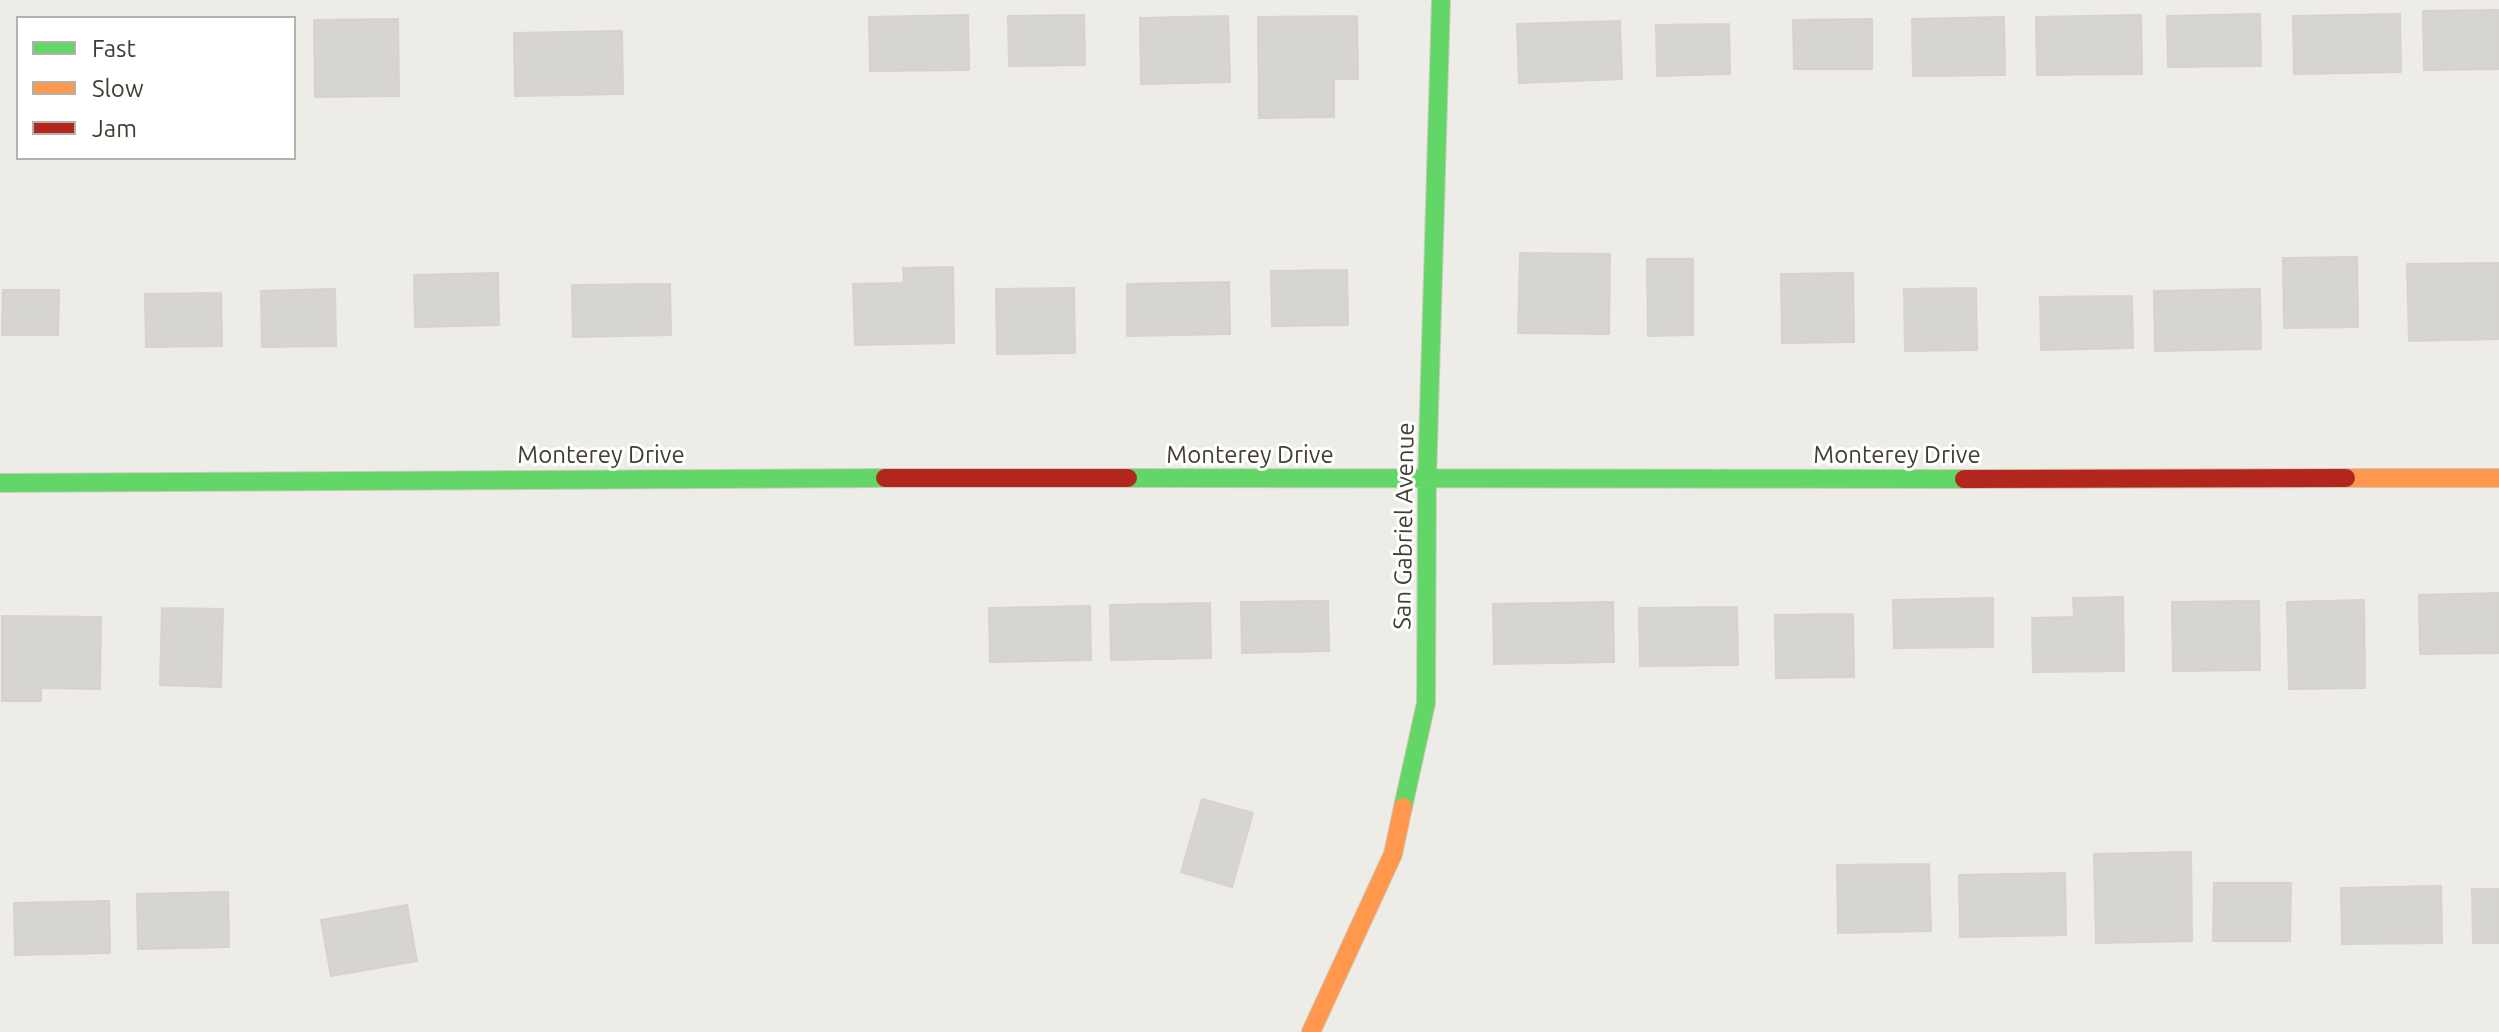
<!DOCTYPE html>
<style>
body{margin:0}
#map{position:relative;width:2499px;height:1032px;overflow:hidden;background:#eeece6;font-family:Ubuntu,sans-serif}
canvas{display:block}
.legend{position:absolute;left:16px;top:16px;width:280px;height:144px;box-sizing:border-box;background:#fff;border:2px solid #b4b1ad;margin:0;padding:10px 14px;list-style:none;font-size:24px;color:#433d33}
.legend li{display:flex;align-items:center;gap:16px;height:40px}
.legend b{width:40px;border:2px solid #b4b1ad}
</style>
<div id="map">
<canvas width="2499" height="1032"></canvas>
<ul class="legend">
<li><b style="height:10px;background:#63d668"></b>Fast</li>
<li><b style="height:10px;background:#ff974d"></b>Slow</li>
<li><b style="height:10px;background:#b3261e"></b>Jam</li>
</ul>
</div>
<script>
const context = document.querySelector('canvas').getContext('2d');
context.lineJoin = 'round';
function fill(path, color) {
  context.fillStyle = color;
  context.fill(path, 'evenodd');
}
function toPath(rows) {
  const path = new Path2D();
  for (const r of rows) {
    path.moveTo(r[0], r[1]);
    for (let i = 2; i < r.length; i += 2) path.lineTo(r[i], r[i + 1]);
  }
  return path;
}
function strokePath(path, color, width, dash) {
  context.strokeStyle = color;
  context.lineWidth = width;
  context.lineCap = dash ? 'butt' : 'round';
  context.setLineDash(dash || []);
  context.stroke(path);
}
function drawText(font, color, halo, rows, align = 'center') {
  context.font = font + ' Ubuntu,sans-serif';
  context.lineWidth = 6;
  context.setLineDash([]);
  context.textBaseline = 'middle';
  context.strokeStyle = halo;
  context.fillStyle = color;
  for (const [text, x, y, turn = 0] of rows) {
    context.save();
    context.translate(x, y);
    context.rotate((+turn || 0) * Math.PI / 180);
    context.textAlign = isNaN(turn) ? turn : align;
    if (halo) context.strokeText(text, 0, 0);
    context.fillText(text, 0, 0);
    context.restore();
  }
}
const building = toPath([
 [2499,10,2499,69,2424,70,2423,11,2499,10],
 [2260,14,2261,66,2168,67,2167,16,2260,14],
 [2400,14,2401,72,2294,74,2293,16,2400,14],
 [968,15,969,70,870,71,869,17,968,15],
 [1084,15,1085,65,1009,66,1008,16,1084,15],
 [2141,15,2142,74,2037,75,2036,17,2141,15],
 [1228,16,1230,82,1141,84,1140,18,1228,16],
 [1357,16,1358,79,1334,79,1334,117,1259,118,1258,17,1357,16],
 [2004,17,2005,75,1913,76,1912,19,2004,17],
 [398,19,399,96,315,97,314,20,398,19],
 [1872,19,1872,69,1794,69,1793,20,1872,19],
 [1620,21,1622,79,1519,83,1517,24,1620,21],
 [1729,24,1730,74,1657,76,1656,25,1729,24],
 [622,31,623,94,515,96,514,33,622,31],
 [1520,253,1610,254,1609,334,1518,333,1520,253],
 [2357,257,2358,327,2284,328,2283,258,2357,257],
 [1647,259,1693,259,1693,335,1648,336,1647,259],
 [2499,263,2499,339,2409,341,2407,264,2499,263],
 [953,267,954,343,855,345,853,284,904,283,903,268,953,267],
 [1347,270,1348,325,1272,326,1271,271,1347,270],
 [498,273,499,325,415,327,414,275,498,273],
 [1853,273,1854,342,1782,343,1781,274,1853,273],
 [1229,282,1230,334,1127,336,1127,284,1229,282],
 [670,284,671,335,573,337,572,285,670,284],
 [1074,288,1075,353,997,354,996,289,1074,288],
 [1976,288,1977,350,1905,351,1904,289,1976,288],
 [335,289,336,346,262,347,261,291,335,289],
 [2260,289,2261,349,2155,351,2154,291,2260,289],
 [3,290,59,290,58,335,2,335,3,290],
 [221,293,222,346,146,347,145,294,221,293],
 [2132,296,2133,348,2041,350,2040,297,2132,296],
 [2499,593,2499,653,2420,654,2419,595,2499,593],
 [2123,597,2124,671,2033,672,2032,618,2074,617,2073,598,2123,597],
 [1993,598,1993,647,1894,648,1893,600,1993,598],
 [2364,600,2365,688,2289,689,2287,602,2364,600],
 [1328,601,1329,651,1242,653,1241,602,1328,601],
 [2259,601,2260,670,2173,671,2172,602,2259,601],
 [1613,602,1614,662,1494,664,1493,604,1613,602],
 [1210,603,1211,658,1111,660,1110,605,1210,603],
 [1090,606,1091,660,990,662,989,608,1090,606],
 [1737,607,1738,665,1640,666,1639,608,1737,607],
 [162,608,223,609,221,687,160,685,162,608],
 [1853,614,1854,677,1776,678,1775,615,1853,614],
 [2,616,101,617,100,689,41,688,41,701,2,701,2,616],
 [1202,799,1253,813,1232,887,1181,872,1202,799],
 [2191,852,2192,941,2096,943,2094,854,2191,852],
 [1929,864,1931,931,1838,933,1837,865,1929,864],
 [2065,873,2066,935,1960,937,1959,875,2065,873],
 [2214,883,2291,883,2290,941,2213,941,2214,883],
 [2441,886,2442,943,2342,944,2341,888,2441,886],
 [2472,889,2499,889,2499,943,2473,943,2472,889],
 [228,892,229,947,138,949,137,894,228,892],
 [109,901,110,953,15,955,14,903,109,901],
 [407,905,417,961,331,976,321,920,407,905]
]);
fill(building, '#d7d5cf');
strokePath(building, '#d6d3cc', 2);
const fast = toPath([
 [1128,478,1964,479],
 [0,483,885,478],
 [1403,807,1426,703,1427,480,1441,0]
]);
const slow = toPath([
 [2346,478,2499,478],
 [1311,1032,1393,854,1403,807]
]);
const jam = toPath([
 [885,478,1128,478],
 [1964,479,2346,478]
]);
strokePath(fast, '#cfcabe', 20);
strokePath(slow, '#cfcabe', 20);
strokePath(jam, '#cfcabe', 20);
strokePath(fast, '#63d668', 18);
strokePath(slow, '#ff974d', 18);
strokePath(jam, '#b3261e', 18);
drawText('24px', '#433d33', '#fff', [
 ["Monterey Drive",601,455],
 ["Monterey Drive",1250,455],
 ["Monterey Drive",1897,455],
 ["San Gabriel Avenue",1404,526,-89]
]);
</script>
